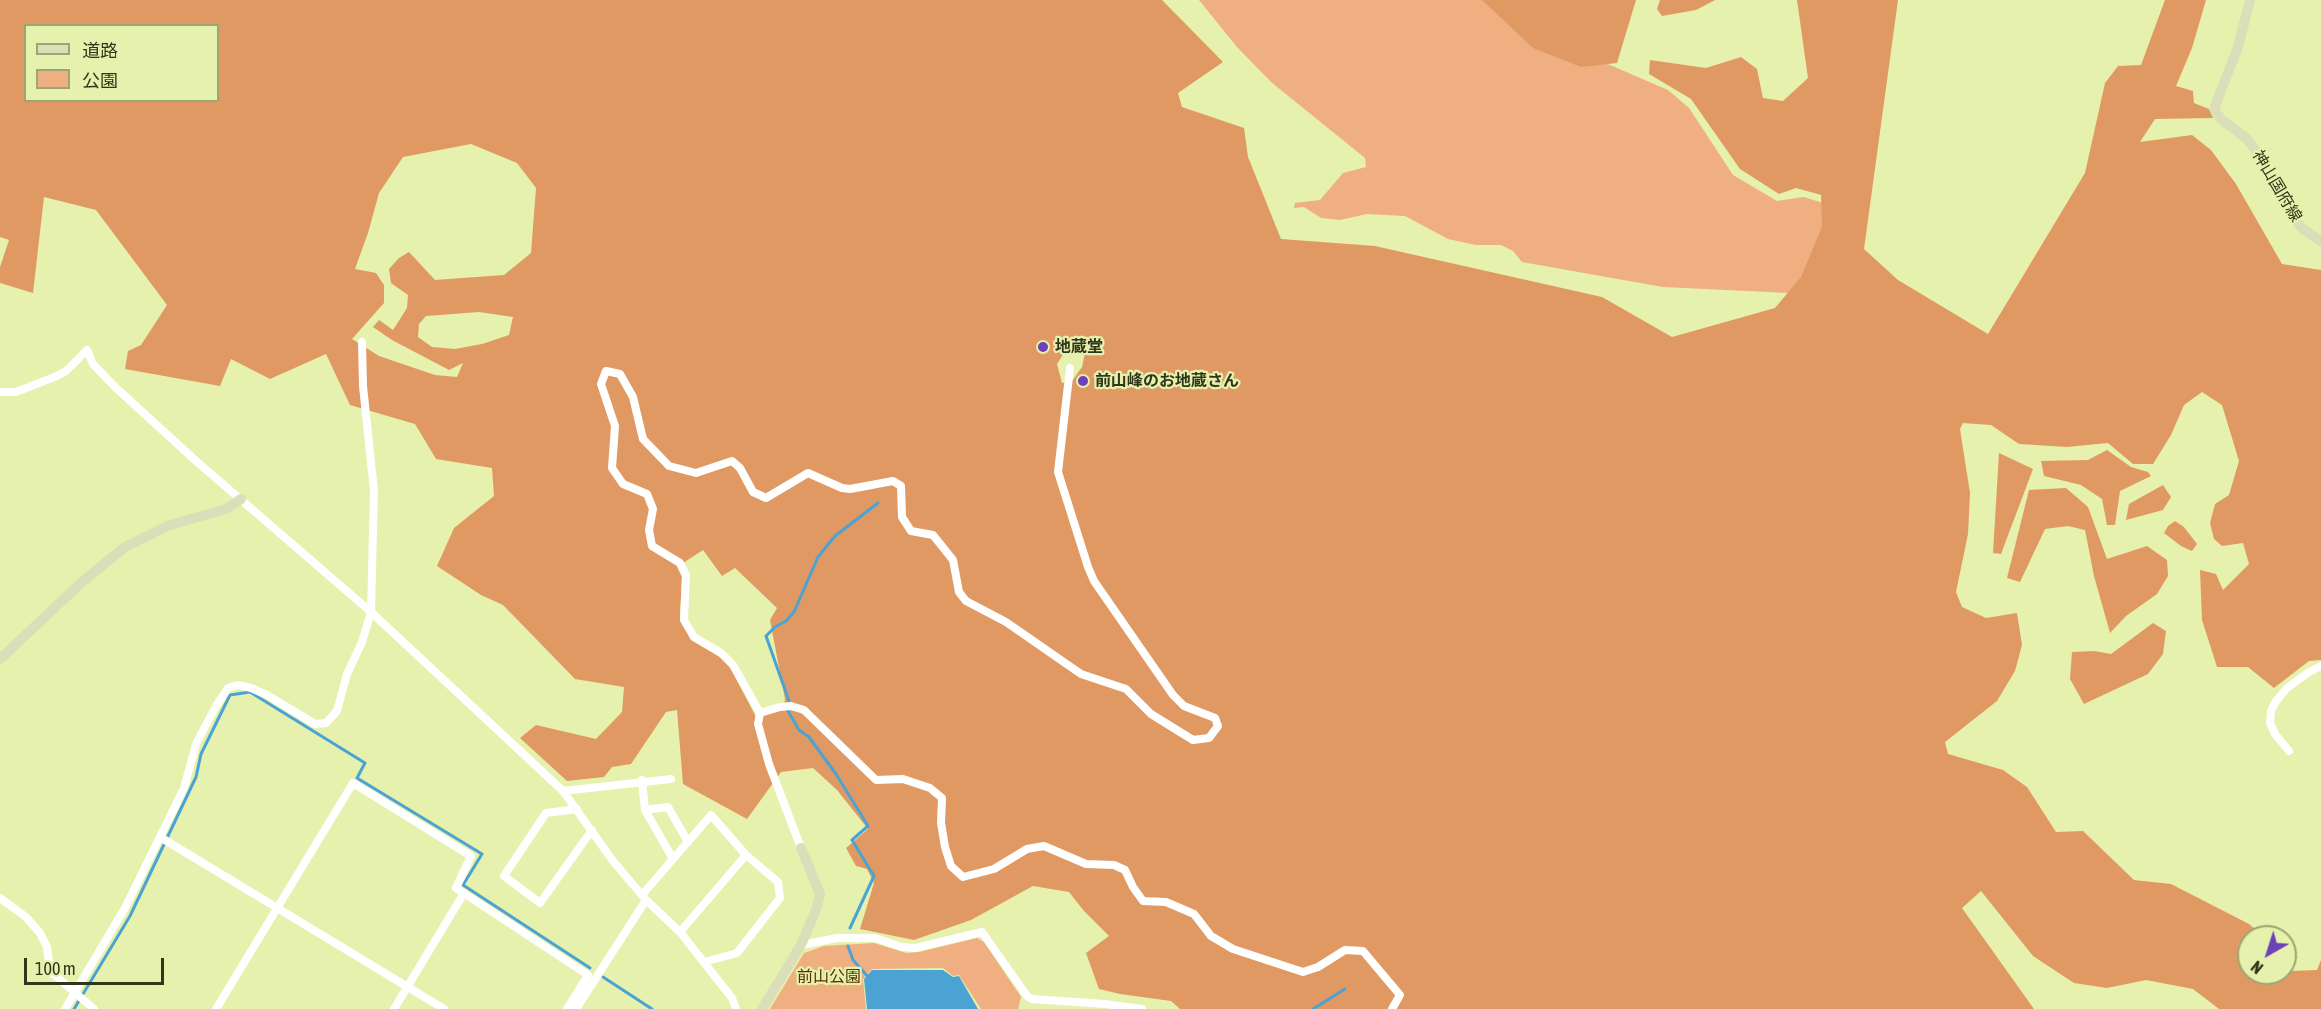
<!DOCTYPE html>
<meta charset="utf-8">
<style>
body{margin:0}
#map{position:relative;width:2321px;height:1009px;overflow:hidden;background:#e5f1ac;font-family:"Asap Condensed","Noto Sans JP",sans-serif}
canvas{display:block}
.legend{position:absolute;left:24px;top:24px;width:195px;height:78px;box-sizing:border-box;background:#e5f1ac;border:2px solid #9da672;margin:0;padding:8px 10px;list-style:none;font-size:18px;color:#31351a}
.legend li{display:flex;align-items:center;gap:12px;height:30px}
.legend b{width:30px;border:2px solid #9da672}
.north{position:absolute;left:2237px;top:925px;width:60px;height:60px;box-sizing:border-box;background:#e5f1ac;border:2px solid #9da672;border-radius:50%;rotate:219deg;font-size:16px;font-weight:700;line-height:24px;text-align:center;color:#31351a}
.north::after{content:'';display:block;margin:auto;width:21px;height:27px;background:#6d41b9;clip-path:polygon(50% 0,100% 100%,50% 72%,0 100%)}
.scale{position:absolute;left:24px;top:958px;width:140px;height:27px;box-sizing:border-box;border:3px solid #31351a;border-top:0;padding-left:8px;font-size:18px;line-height:21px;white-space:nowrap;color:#31351a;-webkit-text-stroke:4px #e5f1ac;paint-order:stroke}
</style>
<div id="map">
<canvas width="2321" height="1009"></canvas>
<ul class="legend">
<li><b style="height:8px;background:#dbdfb9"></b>道路</li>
<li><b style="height:16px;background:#f0af81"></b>公園</li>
</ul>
<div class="north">N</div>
<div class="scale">100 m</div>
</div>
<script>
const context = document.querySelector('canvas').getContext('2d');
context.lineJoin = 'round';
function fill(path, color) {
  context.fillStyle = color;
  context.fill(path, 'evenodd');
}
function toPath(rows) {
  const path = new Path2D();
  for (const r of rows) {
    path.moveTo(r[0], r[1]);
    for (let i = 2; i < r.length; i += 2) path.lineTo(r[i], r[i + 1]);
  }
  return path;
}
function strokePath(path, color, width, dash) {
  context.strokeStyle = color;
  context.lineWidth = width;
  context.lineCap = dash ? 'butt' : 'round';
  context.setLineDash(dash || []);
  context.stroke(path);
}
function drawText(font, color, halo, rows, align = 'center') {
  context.font = font + ' "Asap Condensed","Noto Sans JP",sans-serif';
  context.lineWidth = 4.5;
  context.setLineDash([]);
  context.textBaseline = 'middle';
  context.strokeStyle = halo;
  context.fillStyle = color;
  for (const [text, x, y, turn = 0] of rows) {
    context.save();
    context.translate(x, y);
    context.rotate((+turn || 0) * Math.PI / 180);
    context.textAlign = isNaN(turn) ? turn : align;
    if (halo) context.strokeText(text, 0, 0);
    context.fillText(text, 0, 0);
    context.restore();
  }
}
fill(toPath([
 [1199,0,1486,0,1552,40,1668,90,1689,108,1733,175,1777,201,1804,197,1823,203,1833,222,1810,294,1663,287,1522,262,1513,251,1501,245,1476,245,1448,239,1405,216,1367,214,1340,220,1321,218,1304,207,1294,208,1295,203,1320,200,1343,173,1366,167,1365,158,1271,82,1237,47],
 [977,938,984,942,1021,997,1018,1009,981,1009,959,975,953,976,943,968,872,969,863,979,866,1009,770,1009,804,953,824,946,874,943,906,953,919,952]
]), '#f0af81');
fill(toPath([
 [0,0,1162,0,1223,62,1178,93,1182,107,1244,128,1248,157,1281,239,1375,246,1602,297,1672,337,1775,308,1801,277,1822,227,1821,195,1796,188,1779,194,1740,169,1691,99,1649,74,1650,60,1706,68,1741,57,1757,69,1763,98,1783,101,1808,78,1797,0,1898,0,1864,249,1898,280,1988,334,2085,173,2105,83,2118,66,2141,65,2165,0,2206,0,2192,48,2176,86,2193,91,2194,103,2209,109,2213,118,2155,119,2140,142,2192,135,2211,150,2236,184,2282,264,2321,270,2321,660,2309,661,2274,688,2248,667,2217,667,2202,620,2200,570,2216,574,2223,590,2249,564,2243,543,2222,546,2214,539,2210,523,2215,504,2229,495,2239,461,2222,405,2202,392,2184,405,2171,435,2153,464,2133,464,2108,443,2067,447,2019,444,1991,425,1963,423,1960,429,1970,493,1968,534,1956,592,1962,607,1986,618,2017,613,2022,645,2015,671,1997,701,1945,742,1948,754,2003,770,2027,787,2056,832,2083,831,2134,880,2171,884,2249,924,2264,937,2249,937,2249,973,2285,973,2285,963,2290,971,2317,970,2321,960,2321,1009,2219,1009,2193,989,2146,980,2107,988,2074,983,2033,956,1981,891,1962,908,2034,1009,1180,1009,1171,1001,1120,994,1099,989,1086,953,1109,936,1084,911,1069,892,1033,886,971,920,914,940,860,929,874,883,867,869,856,866,846,848,868,829,837,790,813,768,781,772,747,819,683,784,677,710,666,712,631,764,612,767,604,777,567,781,520,738,536,725,596,739,622,712,624,687,575,679,503,605,481,595,437,566,454,528,494,496,492,468,436,459,415,424,350,405,326,354,270,379,231,359,220,386,125,369,128,351,141,345,167,305,96,210,44,197,33,293,0,283,0,267,9,240,0,237],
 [26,26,218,26,218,100,26,100],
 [471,144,517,163,536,188,531,253,504,275,435,280,409,252,399,258,389,269,391,283,408,295,407,308,393,330,379,320,373,327,392,340,449,370,463,363,457,377,435,375,379,356,352,339,384,303,384,285,376,273,355,269,368,233,379,193,403,157],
 [479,312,513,317,509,335,482,344,455,349,432,347,418,337,419,324,426,316],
 [1073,339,1086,348,1082,367,1072,381,1062,383,1057,364],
 [703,550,722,576,735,568,777,608,770,620,785,699,783,710,756,717,730,667,721,657,691,640,680,618,682,577,677,567],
 [1482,0,1636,0,1617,63,1581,67,1533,48],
 [1660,0,1715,0,1696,10,1662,16,1657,9],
 [2107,450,2131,467,2148,472,2151,476,2120,491,2115,525,2107,525,2102,499,2081,485,2044,476,2041,461,2088,460],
 [1999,453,2033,469,2001,554,1993,553],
 [2163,485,2171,497,2163,510,2126,520,2129,504],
 [2066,488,2088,507,2107,559,2147,546,2167,560,2168,576,2157,594,2126,616,2110,633,2094,576,2085,530,2068,526,2045,529,2020,582,2007,578,2029,490],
 [2175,521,2184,527,2197,544,2192,551,2181,546,2164,533,2168,526],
 [2153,623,2166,631,2163,654,2148,674,2084,704,2070,679,2072,652,2094,651,2111,654]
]), '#e19963');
fill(toPath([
 [872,970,943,970,953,977,959,976,978,1009,867,1009,864,979]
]), '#4ba3d4');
strokePath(toPath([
 [789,701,766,636,775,627,786,621,794,612,818,557,835,536,878,503],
 [788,711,799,730,809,737,836,774,868,826,852,840,874,876,850,928],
 [848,946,853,960,870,979],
 [603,977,652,1009],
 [74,1009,130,916,196,777,201,754,230,695,250,692,365,763,357,778,482,854,463,885,590,968],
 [1313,1009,1345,989]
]), '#4ba3d4', 3);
strokePath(toPath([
 [0,392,16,392,57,376,66,371,87,350,93,364,114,386,195,460,371,612,563,791,613,861,646,900,680,932,732,998,736,1009],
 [760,713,733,665,721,653,694,637,684,620,686,575,680,563,652,546,649,530,653,509,647,494,623,484,612,468,615,426,601,384,606,371,620,374,633,397,643,439,669,466,696,473,732,461,740,468,753,492,766,498,808,473,842,488,850,489,893,481,901,486,902,517,911,531,933,535,953,560,959,592,966,601,1006,622,1081,674,1126,689,1151,714,1193,740,1209,738,1218,726,1215,718,1184,706,1173,695,1094,581,1088,567,1058,472,1070,368],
 [2289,751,2275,734,2270,723,2271,711,2276,701,2287,688,2309,672,2321,666],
 [642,780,645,810,673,859],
 [563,791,671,779],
 [577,809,546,813,504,876,540,903,592,830],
 [645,810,668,807,688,842],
 [160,837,444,1009],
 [801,848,769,764,758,724,760,713,780,707,791,706,804,710,876,780,903,779,930,788,942,798,941,823,945,847,951,866,963,877,994,869,1027,849,1044,846,1086,864,1114,865,1125,870,1133,887,1143,901,1166,902,1194,914,1211,936,1233,949,1303,972,1318,967,1345,950,1363,951,1400,995,1392,1009],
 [642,895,711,815,746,855,778,882,780,898,737,953,704,962],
 [0,898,26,917,40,933,47,947,50,971,94,1009],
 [680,932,746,855],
 [801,945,837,938,875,938,902,947,915,948,982,932,1027,996,1032,999,1105,1004,1142,1009],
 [65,1009,125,908,184,788,196,744,216,706,228,688,238,685,251,688,267,695,315,724,326,723,337,711,347,674,362,642,371,612,374,491,363,386,362,342],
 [216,1009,353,783,471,856,456,888,588,975,567,1009],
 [394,1009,464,893],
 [576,1009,646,900]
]), '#fff', 8);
strokePath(toPath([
 [2250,0,2238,47,2215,106,2216,112,2221,119,2247,139,2261,157,2292,217,2303,229,2321,241],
 [0,659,82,582,125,547,170,525,226,509,241,499],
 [762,1009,801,945,816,910,820,894,801,848]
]), '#dbdfb9', 10);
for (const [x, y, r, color] of [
 [1043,347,6,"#6d41b9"],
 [1083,381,6,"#6d41b9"]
]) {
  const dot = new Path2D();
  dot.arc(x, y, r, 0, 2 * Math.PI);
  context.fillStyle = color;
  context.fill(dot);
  strokePath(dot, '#e5f1ac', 2);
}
drawText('16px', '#31351a', '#e5f1ac', [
 ["神山国府線",2277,186,59]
]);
drawText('bold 16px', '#31351a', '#e5f1ac', [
 ["地蔵堂",1055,347],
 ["前山峰のお地蔵さん",1095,381]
], 'left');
drawText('16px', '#5c2e02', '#e5f1ac', [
 ["前山公園",829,977]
]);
</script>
